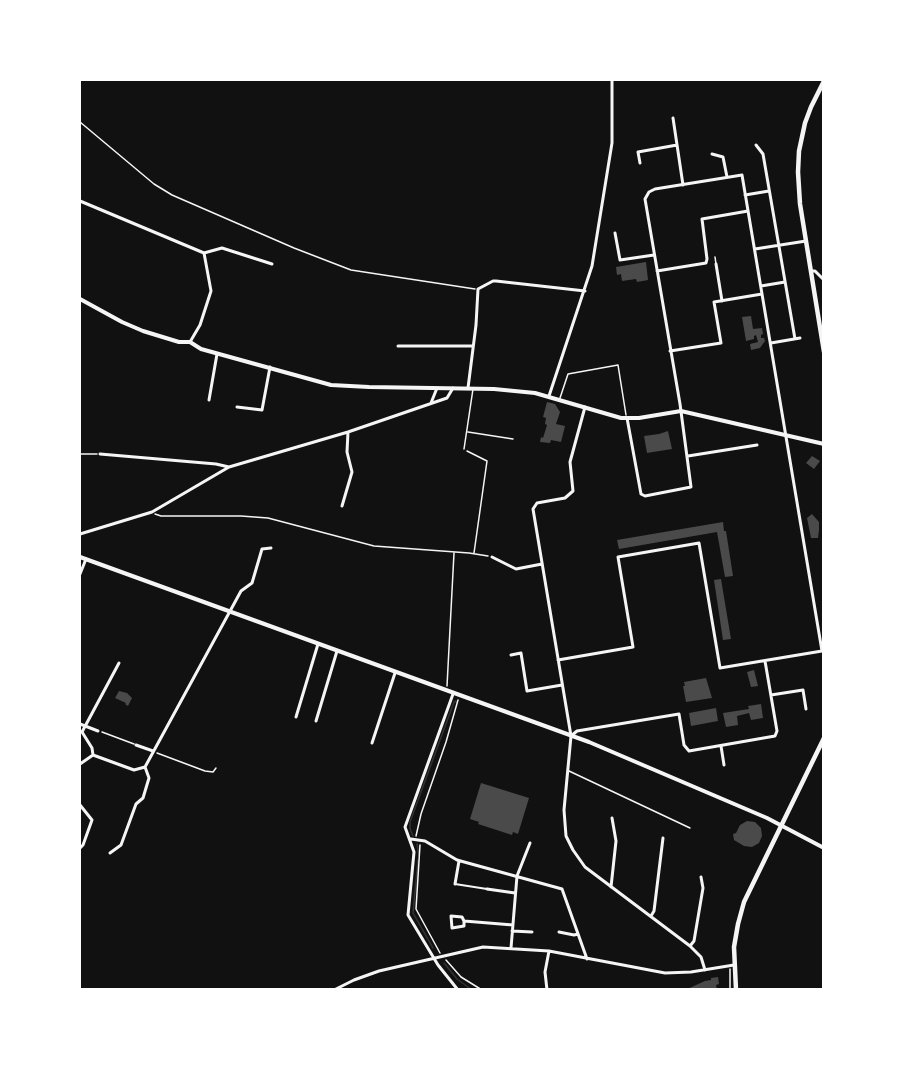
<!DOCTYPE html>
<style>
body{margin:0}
#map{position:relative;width:903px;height:1069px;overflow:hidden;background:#111;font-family:"Varela Round",sans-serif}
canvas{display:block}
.frame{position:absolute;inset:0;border:81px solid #fff;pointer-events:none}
</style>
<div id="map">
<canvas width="903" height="1069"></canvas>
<div class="frame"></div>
</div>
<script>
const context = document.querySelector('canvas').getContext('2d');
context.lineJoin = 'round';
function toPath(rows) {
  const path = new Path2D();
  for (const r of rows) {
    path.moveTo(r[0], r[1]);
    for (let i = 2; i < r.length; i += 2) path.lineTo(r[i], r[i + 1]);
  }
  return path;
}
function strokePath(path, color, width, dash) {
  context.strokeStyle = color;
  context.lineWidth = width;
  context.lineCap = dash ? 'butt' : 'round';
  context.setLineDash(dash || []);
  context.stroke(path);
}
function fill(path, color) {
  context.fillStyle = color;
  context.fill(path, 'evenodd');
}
strokePath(toPath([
 [413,836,410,829,410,822,454,702,456,701],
 [417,844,419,855],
 [418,860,413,913,433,948],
 [444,963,457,979,472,990]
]), '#333', 1.5);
fill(toPath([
 [646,262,648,280,637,282,636,279,622,281,621,274,617,275,616,267],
 [751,316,753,329,762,328,763,334,761,335,761,338,764,338,765,341,760,348,751,350,750,344,758,342,756,335,754,336,754,339,746,341,742,317],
 [547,402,555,404,560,412,556,424,565,426,561,442,551,440,550,443,540,442,541,437,543,438,547,425,545,424,546,418,543,417],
 [668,431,672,449,647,453,644,436,659,434],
 [812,456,820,461,814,469,806,463],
 [812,514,819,522,819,530,818,538,811,538,807,518],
 [723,522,724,531,726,531,733,576,725,577,717,532,619,549,617,540],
 [721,579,731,639,723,640,714,580],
 [754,670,758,686,751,687,747,672],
 [706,678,712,698,686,702,683,686,685,686,684,682],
 [119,691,127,693,132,698,128,706,125,704,126,703,115,698],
 [761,704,763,718,751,720,749,713,737,716,738,725,726,727,723,713,749,709,748,706],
 [716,708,718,721,691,726,689,713],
 [481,783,529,798,518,834,513,832,512,835,478,824,479,822,470,819],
 [747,821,755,822,761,828,762,836,759,843,752,847,744,846,734,840,733,834,736,833,740,825],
 [718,977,719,984,716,985,717,990,685,990,705,981,711,980,711,978]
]), '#4a4a4a');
strokePath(toPath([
 [80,122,154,184,172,195,294,248,351,270,475,289],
 [467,451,487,461,474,553],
 [80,454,97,454],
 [155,514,161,516,241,516,268,518,374,546,469,553,488,556],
 [447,686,454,553],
 [102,732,134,744],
 [157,753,205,771,213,772,216,768],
 [416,836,421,814,446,742,458,700],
 [420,845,416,909,440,953],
 [446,960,461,977,482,990],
 [730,969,730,990]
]), '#f5f5f5', 1.5);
strokePath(toPath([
 [715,257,716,264],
 [560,398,568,374,618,365,626,415],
 [468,432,513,439],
 [464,449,473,389],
 [569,771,690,828]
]), '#f5f5f5', 1.5);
strokePath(toPath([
 [455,884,487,889]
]), '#f5f5f5', 2);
strokePath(toPath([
 [673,118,683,185],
 [756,145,763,154,795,339],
 [712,154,723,157,727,177],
 [640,163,638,152,677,145],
 [745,195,769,191],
 [80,201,204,253,211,291,200,325,190,342],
 [615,233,620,260,654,255],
 [755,249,806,241],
 [204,253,222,248,272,264],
 [716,264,722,301],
 [657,271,706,263,707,259,702,219,748,211],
 [811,271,815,271,824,280],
 [761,286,785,282],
 [771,343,800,338],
 [398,346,473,346],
 [670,351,721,343,714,302,762,294],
 [468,388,476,325,478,289,493,281,496,281,585,291],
 [549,396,592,266,612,143,612,80],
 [209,400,217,354],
 [431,403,437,388],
 [237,407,262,410,270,367],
 [585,407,570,462,573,491,565,498,537,503,533,509,571,736,564,810,566,836,573,850,585,867,690,946,701,957,705,970],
 [627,418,641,494,645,496,691,487,680,404,645,199,649,192,655,189,742,175,822,651],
 [100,454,216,464,229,467],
 [688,456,757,445],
 [342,506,352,472,347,452,348,432],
 [80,534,152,512,229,467,348,432,447,398,453,388],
 [492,557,516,569,542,564],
 [80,574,86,559],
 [511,655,521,653,527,691,562,685],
 [558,660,633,647,618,557,699,543,720,668,822,651],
 [453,694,405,827,414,852,408,915,438,965,458,990],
 [771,695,803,690,806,709],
 [296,717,318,644],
 [316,721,337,651],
 [80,724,98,731],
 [571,736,577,731,679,714,684,745,689,751,775,736,777,731,765,661],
 [372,743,395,673],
 [136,745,153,751],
 [721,746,724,765],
 [93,755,92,748,82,732,119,663],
 [80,764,93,755,134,770,145,767,241,591,252,583,262,549,271,548],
 [80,805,92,820,83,845,80,848],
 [411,839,425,841,457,860,562,889,587,959],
 [110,853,121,845,136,804,143,798,149,778,145,767],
 [455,884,459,861],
 [611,887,616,841,612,818],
 [487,889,515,893],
 [651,916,654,911,663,838],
 [464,921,464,926,452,928,451,916,462,917,464,921,513,925],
 [512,931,532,932],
 [559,932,574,935,578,934],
 [690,946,694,941,703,888,701,877],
 [511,948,517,876,530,843],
 [334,990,354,980,379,971,483,947,549,951,665,973,691,972,734,965],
 [409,990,416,990],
 [547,990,545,972,549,951]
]), '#f5f5f5', 3);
strokePath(toPath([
 [80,299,122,322,143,331,179,342,190,342,201,349,331,385,369,387,494,389,535,393,621,418,639,418,681,411,824,444]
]), '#f5f5f5', 4);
strokePath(toPath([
 [80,557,589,742,767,818,824,848]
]), '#f5f5f5', 4);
strokePath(toPath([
 [824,81,811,107,805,123,799,151,798,172,800,204,824,352],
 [736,990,734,947,738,924,744,902,824,738]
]), '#f5f5f5', 4.5);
</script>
